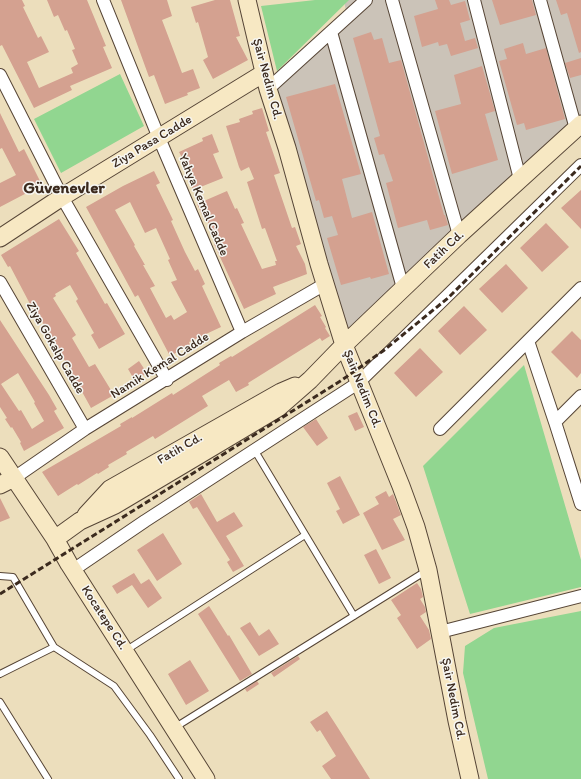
<!DOCTYPE html>
<meta charset="utf-8">
<style>
body{margin:0}
canvas{display:block;background:#ecdebc}
</style>
<canvas width="581" height="779"></canvas>
<script>
const context = document.querySelector('canvas').getContext('2d');
context.lineJoin = 'round';
function fill(path, color) {
  context.fillStyle = color;
  context.fill(path, 'evenodd');
}
function toPath(rows) {
  const path = new Path2D();
  for (const r of rows) {
    path.moveTo(r[0], r[1]);
    for (let i = 2; i < r.length; i += 2) path.lineTo(r[i], r[i + 1]);
  }
  return path;
}
function strokePath(path, color, width, dash) {
  context.strokeStyle = color;
  context.lineWidth = width;
  context.lineCap = dash ? 'butt' : 'round';
  context.setLineDash(dash || []);
  context.stroke(path);
}
function drawText(font, color, halo, rows, align = 'center') {
  context.font = font + ' Itim,sans-serif';
  context.lineWidth = 3;
  context.setLineDash([]);
  context.textBaseline = 'middle';
  context.strokeStyle = halo;
  context.fillStyle = color;
  for (const [text, x, y, turn = 0] of rows) {
    context.save();
    context.translate(x, y);
    context.rotate((+turn || 0) * Math.PI / 180);
    context.textAlign = isNaN(turn) ? turn : align;
    if (halo) context.strokeText(text, 0, 0);
    context.fillText(text, 0, 0);
    context.restore();
  }
}
fill(toPath([
 [344,0,581,0,581,124,344,345,268,89,347,18]
]), '#cbc3b8');
fill(toPath([
 [315,0,349,0,277,71,261,6],
 [120,74,144,126,61,173,34,119],
 [524,365,581,560,581,587,470,614,423,466],
 [581,611,581,779,488,779,463,673,465,646,494,628]
]), '#91d690');
fill(toPath([
 [0,0,22,0,25,6,23,7,38,38,41,36,49,52,27,62,39,88,73,73,71,68,78,64,72,50,75,49,67,30,65,31,58,15,54,17,47,0,87,0,106,46,103,47,112,68,70,86,72,90,34,108,2,45,0,46],
 [121,0,167,0,172,16,162,20,173,49,182,73,193,69,200,88,187,93,188,95,165,104,154,75,149,77],
 [215,0,230,0,240,36,236,37,248,60,213,79,203,60,208,57,198,22,196,23,191,7],
 [435,0,449,0,451,5,465,1,470,20,460,23,465,41,475,38,478,48,451,56,447,44,439,46,438,42,422,47,414,16,438,9],
 [492,0,532,0,536,15,500,25],
 [556,0,581,0,581,52,579,53,567,13,561,15],
 [371,32,374,40,382,38,389,63,401,60,444,215,445,215,448,225,430,230,427,220,398,228,386,183,393,181,384,154,379,155,374,138,380,136,353,38],
 [523,43,526,54,546,48,565,119,526,130,524,123,517,125,499,61,507,59,504,49],
 [581,58,581,75,570,78,565,63],
 [482,66,495,111,485,114,498,160,452,174,435,111,461,104,454,75],
 [335,84,361,174,342,179,352,218,372,212,389,274,371,279,370,277,341,285,327,238,338,235,332,216,324,218,319,200,316,201,286,97],
 [262,108,269,131,266,132,280,173,274,175,292,228,295,227,301,244,296,246,305,264,307,274,273,287,276,294,244,309,214,244,217,243,206,218,204,219,197,204,227,191,235,209,237,208,244,223,241,224,262,269,276,265,275,261,277,261,265,228,262,229,247,182,254,179,249,167,241,171,239,167,226,126,240,122,239,119,253,114,252,111],
 [0,113,19,152,24,149,42,185,0,207,0,183,16,175,2,148,0,149],
 [212,134,219,152,213,154,223,178,193,190,186,171,187,171,183,164,185,163,179,152,203,141,202,138],
 [154,171,160,183,156,185,173,220,171,221,185,252,195,271,198,269,205,284,202,286,221,327,189,342,190,345,170,356,138,295,135,297,86,207,123,186],
 [130,202,145,233,156,228,170,259,168,260,177,280,171,282,187,312,174,320,171,315,166,318,150,288,155,286,143,265,145,265,134,246,135,245,115,210],
 [581,190,581,229,561,208],
 [59,219,79,251,76,253,105,304,107,303,125,334,99,349,91,335,94,333,76,301,78,299,70,285,55,294,56,296,53,298,76,335,72,338,89,367,95,364,114,395,91,408,54,341,41,320,39,321,10,266,8,267,1,255],
 [546,223,569,247,542,272,520,248],
 [506,264,528,288,502,313,479,289],
 [315,305,322,316,320,317,326,327,325,328,330,336,322,341,320,338,248,383,249,385,236,392,229,380,202,396,208,406,155,439,153,436,126,452,127,454,108,465,109,467,98,474,97,473,78,485,77,484,58,496,42,472,121,426,120,424,132,417,132,418,172,393,173,395,220,365,219,363,231,356,232,357],
 [464,306,487,330,460,355,438,331],
 [0,320,49,395,57,409,54,411,64,428,24,451,20,443,21,442,12,427,11,428,5,419,7,418,0,407],
 [18,373,35,402,34,403,44,421,32,429,21,410,19,411,1,384],
 [572,331,581,340,581,373,577,378,551,352],
 [420,348,443,372,416,397,394,373],
 [139,361,147,373,135,381,128,369],
 [357,412,364,427,355,431,348,416],
 [316,419,328,438,317,446,303,427],
 [340,476,360,515,343,524,336,511,340,509,327,483],
 [386,491,389,497,393,494,401,515,393,519,405,540,382,550,363,513,379,504,375,497],
 [201,494,217,522,234,512,243,526,226,536,244,566,233,572,227,562,230,560,197,507,193,509,189,502],
 [0,498,10,518,0,522],
 [163,533,182,564,157,581,137,550],
 [376,549,391,578,379,584,364,555],
 [134,573,141,584,149,579,162,598,148,608,132,585,117,594,112,586],
 [417,583,421,589,423,597,420,599,425,607,426,612,420,616,429,630,431,639,417,649,397,618,401,615,391,600],
 [209,606,228,636,229,635,252,674,240,681,198,614],
 [250,622,259,636,269,629,279,644,259,656,240,628],
 [298,656,300,659,274,677,271,673],
 [190,660,209,691,186,705,168,674],
 [257,681,259,684,247,692,245,689],
 [327,711,338,728,370,779,331,779,322,766,336,756,320,730,317,732,310,722]
]), '#d4a190');
const lane = toPath([
 [255,451,354,616],
 [0,576,13,577,54,647,114,686,150,735,179,779],
 [125,651,305,535],
 [0,674,54,647],
 [0,702,48,779],
 [174,728,426,571]
]);
const street = toPath([
 [103,0,159,138,242,332],
 [392,0,459,235],
 [474,0,520,179],
 [540,0,576,129],
 [331,32,403,288],
 [0,75,62,197,167,380],
 [268,89,366,0],
 [0,282,85,429],
 [528,341,555,422,581,396],
 [555,422,581,504],
 [440,429,581,288],
 [14,478,85,429,242,332,325,284],
 [73,570,145,521,358,383,581,165],
 [440,632,581,596]
]);
const secondary = toPath([
 [247,0,268,89,287,148,319,264,344,345,401,486,416,527,428,570,457,721,470,779],
 [0,238,62,197,264,73],
 [0,457,55,539,69,564,206,779],
 [0,485,14,478],
 [86,515,110,489,281,392,295,386],
 [55,539,80,521,115,505,278,408,310,380,344,345,459,235,581,124]
]);
strokePath(lane, '#564536', 8);
strokePath(street, '#564536', 14);
strokePath(secondary, '#564536', 19);
strokePath(lane, '#fff', 6);
strokePath(street, '#fff', 12);
strokePath(secondary, '#f7e8c3', 17);
strokePath(toPath([
 [0,594,342,380,383,351,448,298,581,166]
]), '#3b2a1e', 3, [6, 3]);
drawText('13px', '#3b2a1e', '#f6f6f2', [
 ["Şair Nedim Cd.",267,79,75],
 ["Ziya Pasa Cadde",152,142,-31],
 ["Yahya Kemal Cadde",203,205,67],
 ["Fatih Cd.",444,250,-43],
 ["Ziya Gokalp Cadde",55,348,60],
 ["Namik Kemal Cadde",160,366,-32],
 ["Şair Nedim Cd.",362,389,68],
 ["Fatih Cd.",180,449,-30],
 ["Kocatepe Cd.",104,618,57],
 ["Şair Nedim Cd.",453,699,79]
]);
drawText('bold 17px', '#3b2a1e', '#f6f6f2', [
 ["Güvenevler",64,189]
]);
</script>
